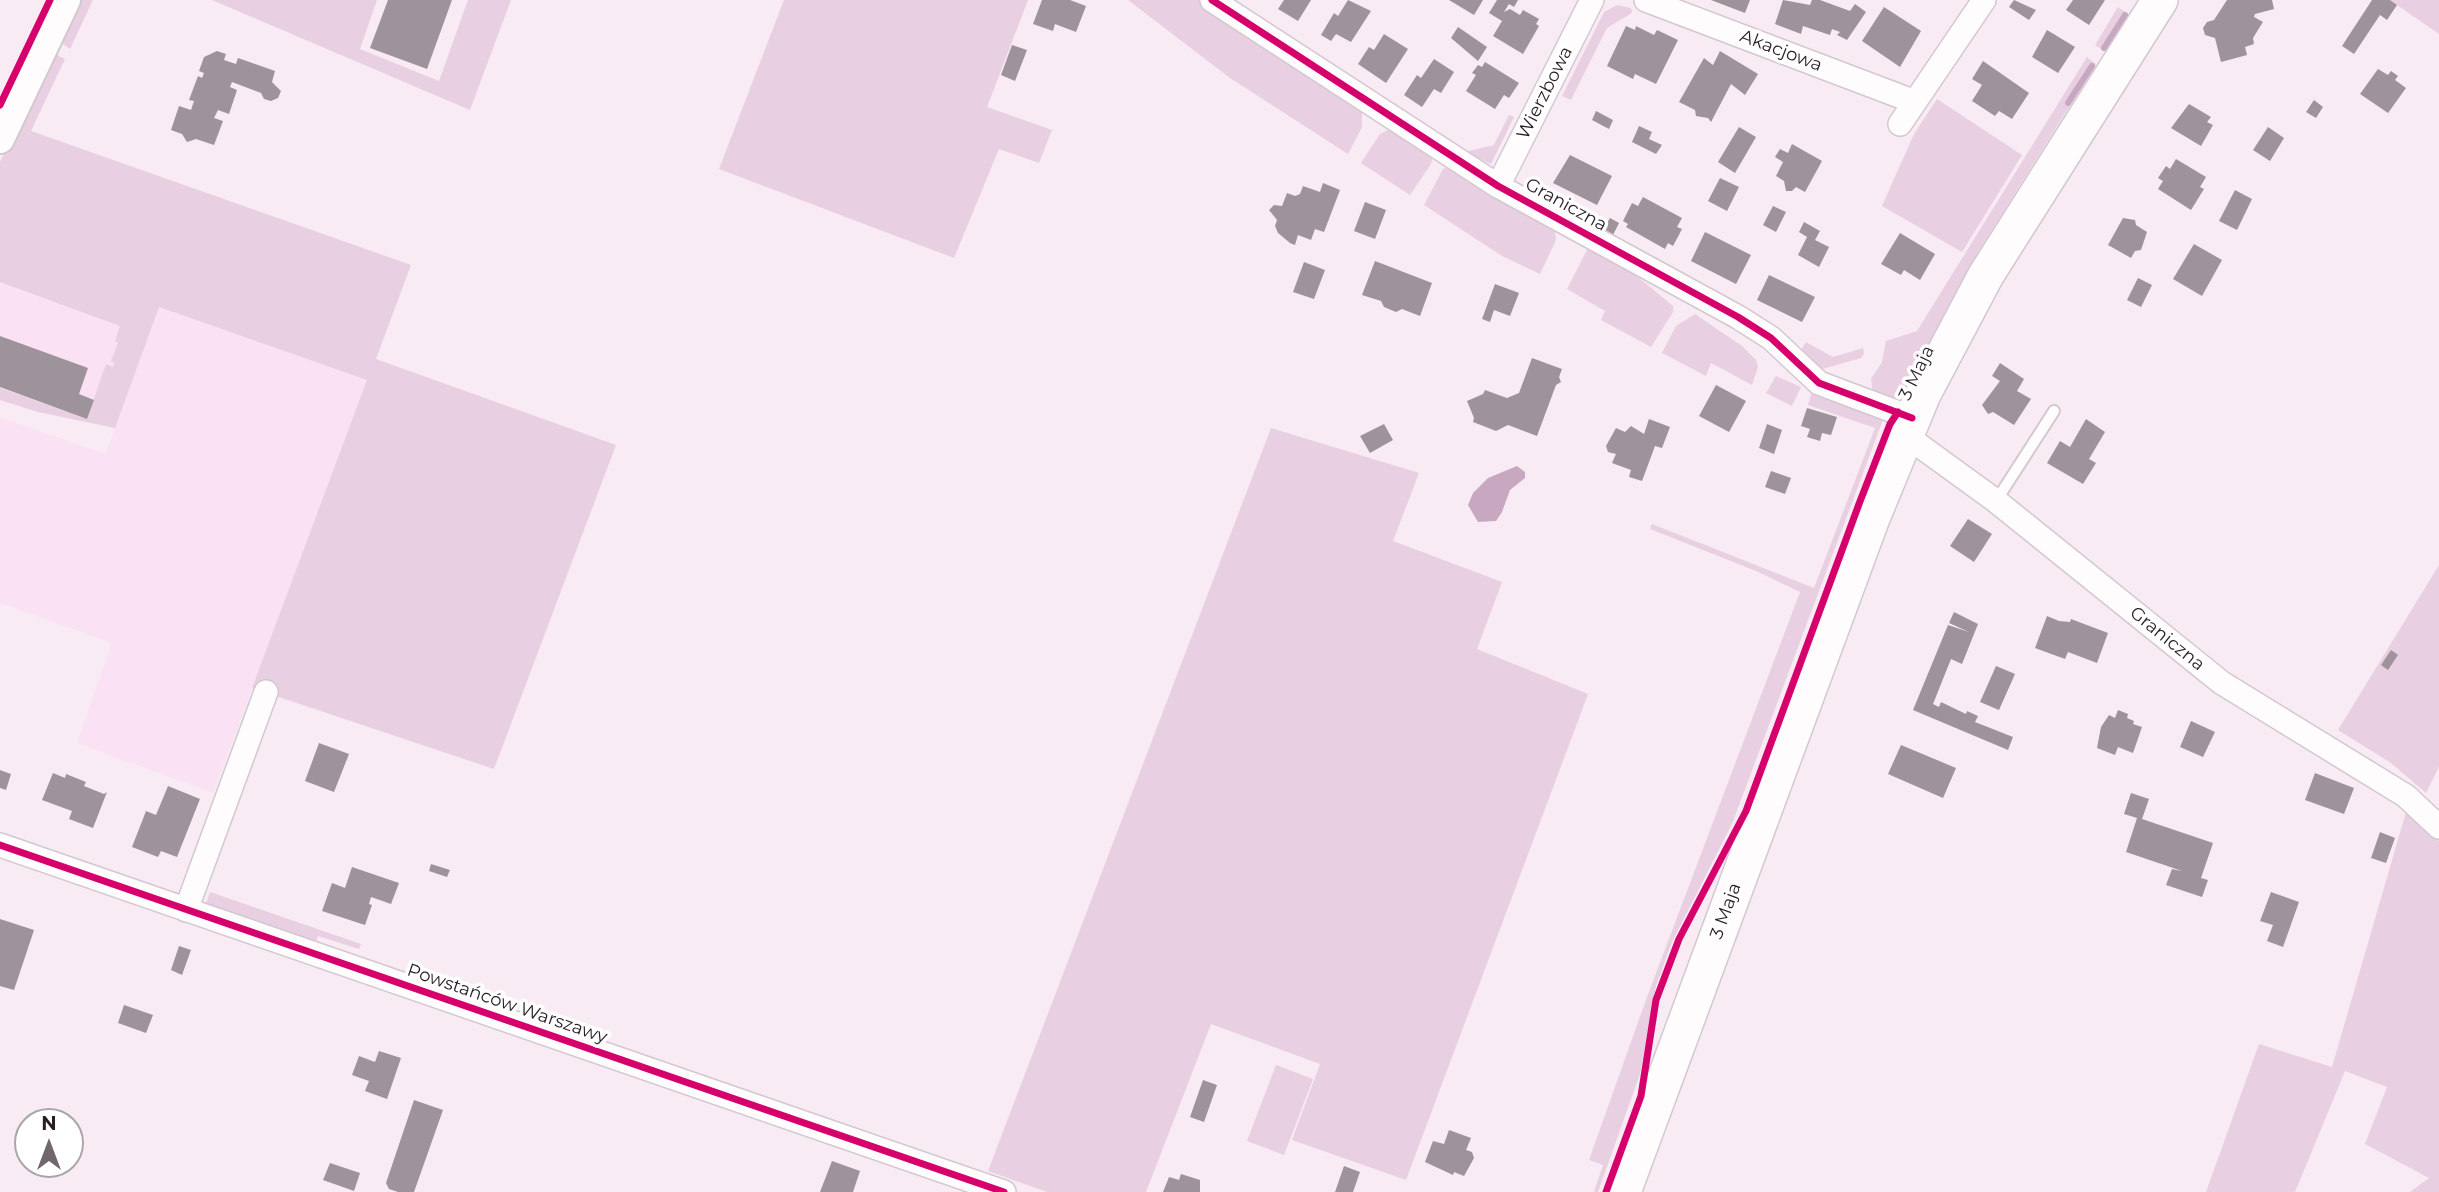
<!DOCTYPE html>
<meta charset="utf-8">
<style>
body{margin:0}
#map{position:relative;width:2439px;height:1192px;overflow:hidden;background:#f8ebf4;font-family:Montserrat,sans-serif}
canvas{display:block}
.north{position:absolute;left:14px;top:1108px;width:70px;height:70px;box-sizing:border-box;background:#fff;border:2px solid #a9a5a8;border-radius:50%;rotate:0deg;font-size:19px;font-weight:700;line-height:28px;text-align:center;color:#281e25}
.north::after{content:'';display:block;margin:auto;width:24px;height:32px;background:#71666d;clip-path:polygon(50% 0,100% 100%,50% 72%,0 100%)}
</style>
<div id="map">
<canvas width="2439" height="1192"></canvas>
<div class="north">N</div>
</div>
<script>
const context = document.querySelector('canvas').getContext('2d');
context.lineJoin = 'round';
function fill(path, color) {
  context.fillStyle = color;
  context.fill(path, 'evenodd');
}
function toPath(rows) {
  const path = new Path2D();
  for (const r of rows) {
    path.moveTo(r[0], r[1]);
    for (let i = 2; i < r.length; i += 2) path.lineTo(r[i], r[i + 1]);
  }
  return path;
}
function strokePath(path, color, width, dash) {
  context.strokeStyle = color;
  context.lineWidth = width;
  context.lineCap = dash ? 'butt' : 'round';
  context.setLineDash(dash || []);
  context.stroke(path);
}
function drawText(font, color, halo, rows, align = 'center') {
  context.font = font + ' Montserrat,sans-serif';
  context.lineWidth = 7;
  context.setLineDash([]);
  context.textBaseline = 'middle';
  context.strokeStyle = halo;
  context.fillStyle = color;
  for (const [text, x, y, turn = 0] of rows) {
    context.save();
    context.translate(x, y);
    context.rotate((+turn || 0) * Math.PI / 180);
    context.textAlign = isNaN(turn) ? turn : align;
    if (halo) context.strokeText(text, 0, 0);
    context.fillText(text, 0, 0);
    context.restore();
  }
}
fill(toPath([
 [0,252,368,380,213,793,77,743,112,643,0,603,0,417,105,454,115,429,0,390]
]), '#fae1f3');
fill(toPath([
 [78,0,93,0,70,49,60,42],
 [212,0,377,0,360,49,439,81,468,0,511,0,470,110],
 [784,0,1028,0,987,107,1052,130,1039,163,999,149,954,258,719,169],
 [1128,0,1202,0,1362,107,1362,127,1348,154,1230,78],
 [2390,0,2439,0,2439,34,2397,5],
 [1617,5,1631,8,1632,13,1607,28,1571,100,1562,96,1604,12],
 [2118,7,2128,14,2105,51,2095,45],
 [57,55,65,59,31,131,411,265,376,359,616,445,494,769,252,688,367,380,159,307,115,428,38,412,0,400,0,388,87,419,106,364,113,367,114,363,111,361,118,343,115,341,120,326,0,282,0,162,48,59],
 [2087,57,2096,64,1976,255,1900,397,1894,399,1873,395,1871,379,1882,362,1886,341,1917,331],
 [1937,99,2022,155,1962,252,1882,206,1914,134],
 [1509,115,1514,117,1491,164,1482,160,1478,167,1464,152,1494,145],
 [1394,127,1433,156,1431,164,1410,195,1361,163,1380,134],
 [1451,166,1554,227,1556,240,1540,274,1502,256,1424,205,1443,169],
 [1588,248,1610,254,1673,306,1673,312,1651,347,1601,320,1605,311,1567,289],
 [1695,314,1742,346,1756,360,1758,367,1752,385,1711,363,1706,376,1662,353,1676,326],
 [1806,342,1833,357,1863,348,1864,354,1861,358,1819,370,1798,355],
 [1776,376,1801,387,1792,406,1766,393],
 [1812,391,1884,417,1732,824,1672,942,1656,986,1640,1074,1598,1192,1594,1192,1603,1165,1589,1160,1647,997,1800,592,1756,571,1650,529,1652,524,1814,588,1875,428,1808,405],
 [1271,428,1419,473,1393,541,1502,582,1477,649,1588,694,1406,1180,1292,1140,1320,1064,1211,1024,1146,1192,1047,1192,988,1171],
 [2439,565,2439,767,2426,793,2391,763,2338,730],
 [2406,812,2439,841,2439,1192,2410,1192,2429,1178,2365,1144,2387,1087,2345,1071,2295,1192,2206,1192,2259,1044,2332,1067],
 [210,892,361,944,359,949,318,936,315,944,205,907],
 [1276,1065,1313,1079,1284,1155,1247,1141]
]), '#e9cfe2');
fill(toPath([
 [1517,466,1525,472,1525,478,1510,490,1502,512,1496,521,1478,522,1468,505,1473,493,1488,478]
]), '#c7a8c0');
strokePath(toPath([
 [2104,48,2125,15],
 [2068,103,2092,66]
]), '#c7a8c0', 6);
fill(toPath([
 [388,0,452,0,427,69,370,48],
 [1042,0,1070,0,1086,6,1076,32,1055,24,1053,31,1033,24],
 [1284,0,1311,0,1298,21,1278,9],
 [1348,0,1371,11,1351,42,1336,34,1331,41,1321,35,1334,13,1338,16],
 [1449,0,1483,0,1474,15],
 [1497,0,1518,0,1514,7,1509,4,1504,12,1510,9,1520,15,1523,10,1539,19,1536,24,1539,26,1523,54,1493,36,1502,21,1489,13],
 [1711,0,1750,0,1745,13],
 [1783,0,1810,5,1812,0,1820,0,1850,11,1855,4,1866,12,1847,40,1837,35,1840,32,1832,29,1830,35,1803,26,1801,34,1775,24],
 [2014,0,2036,10,2029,20,2009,7],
 [2073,0,2105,0,2089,25,2066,10],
 [2227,0,2272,0,2274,9,2255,14,2254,17,2263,22,2253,38,2254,44,2245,47,2247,55,2221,62,2215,38,2205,35,2203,28,2207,22,2214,20],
 [2372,0,2390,0,2397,5,2387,20,2380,15,2354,54,2342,46],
 [1884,7,1921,31,1900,67,1862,41],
 [1626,26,1635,30,1636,26,1654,35,1657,30,1678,40,1656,84,1635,74,1633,79,1607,66],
 [1458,27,1487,47,1478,61,1451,38],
 [2047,30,2075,47,2058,73,2032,57],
 [1384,34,1408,49,1386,83,1358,64,1369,47,1374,50],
 [1012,45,1027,50,1015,81,1001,75],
 [217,51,226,54,224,60,236,64,238,58,275,71,272,82,281,91,278,98,271,101,264,99,261,93,232,82,230,87,237,90,229,114,218,110,214,118,223,121,214,145,196,139,187,142,182,134,171,130,179,106,191,110,194,101,189,100,198,76,202,78,204,73,199,71,204,57],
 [1720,51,1758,74,1745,95,1731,84,1711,122,1708,118,1696,116,1695,110,1679,102,1704,58,1713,65],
 [1434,59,1454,72,1441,93,1434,89,1422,107,1404,95,1417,75,1421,78],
 [1983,61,2029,93,2012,119,1999,111,1995,116,1972,101,1982,85,1972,79],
 [1485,62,1519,83,1509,98,1504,95,1495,109,1466,91,1476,75,1472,73,1478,65,1482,67],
 [2378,69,2388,75,2391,71,2398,76,2395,80,2406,88,2388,113,2360,94],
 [2314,100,2323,107,2316,118,2306,112],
 [2189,104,2211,117,2207,122,2213,125,2201,146,2171,128],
 [1596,111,1613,120,1609,129,1592,120],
 [1639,126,1652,132,1649,139,1662,145,1656,154,1632,142],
 [1739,127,1756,137,1735,173,1718,162],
 [2268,127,2284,138,2270,161,2253,150],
 [1792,144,1822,161,1805,192,1796,187,1792,191,1786,191,1784,181,1776,176,1783,162,1775,157,1780,149,1788,153],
 [1570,155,1612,176,1597,205,1553,183],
 [2176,159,2206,177,2200,187,2204,189,2191,210,2158,189,2163,181,2158,178,2166,166,2170,169],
 [1720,178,1739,187,1727,211,1708,201],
 [1323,183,1340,190,1324,232,1315,229,1311,240,1298,235,1295,245,1290,243,1278,233,1275,226,1277,220,1269,210,1274,205,1282,206,1287,193,1295,196,1300,194,1303,186,1320,192],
 [2235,190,2252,199,2237,230,2219,221],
 [1643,197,1682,218,1677,227,1682,229,1673,246,1668,243,1665,249,1626,227,1628,224,1623,221,1632,203,1638,206],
 [1365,202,1386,210,1375,239,1354,231],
 [1773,206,1786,212,1776,232,1763,225],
 [1610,218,1619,223,1612,237,1602,232],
 [2123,218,2135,220,2136,225,2147,232,2141,250,2135,251,2131,258,2108,245],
 [1804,222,1820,231,1815,240,1829,247,1819,267,1798,255,1807,237,1799,232],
 [1705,232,1751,255,1736,284,1691,261],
 [1900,233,1935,254,1920,280,1904,270,1901,275,1881,264],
 [2194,244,2222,260,2202,296,2173,279],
 [1375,261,1432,283,1420,316,1402,309,1396,312,1384,307,1381,301,1362,295],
 [1304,262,1325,270,1314,299,1293,292],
 [1769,275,1815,297,1802,322,1757,300],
 [2138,278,2152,285,2141,307,2127,300],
 [1495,284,1519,293,1510,316,1494,310,1490,322,1482,319],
 [0,336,88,368,79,394,94,400,87,419,0,387],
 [1532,358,1562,369,1559,377,1561,382,1556,385,1537,436,1508,425,1496,431,1473,422,1474,418,1467,401,1483,394,1485,390,1507,398,1519,393],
 [2000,363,2024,379,2017,391,2031,399,2014,425,1993,412,1988,414,1982,405,2000,381,1992,376],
 [1716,385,1746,401,1729,432,1699,416],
 [1807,408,1837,417,1831,435,1822,433,1820,441,1807,437,1810,429,1801,426],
 [1649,419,1670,427,1662,448,1655,446,1642,481,1629,477,1631,470,1612,463,1616,454,1608,452,1606,446,1616,428,1625,432,1631,426,1644,434],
 [2086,419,2105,432,2089,459,2096,463,2083,484,2047,463,2060,441,2070,447],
 [1384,424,1393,440,1370,453,1360,436],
 [1767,424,1782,430,1774,454,1759,448],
 [1771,471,1791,478,1785,494,1765,487],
 [1968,519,1992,534,1974,562,1950,546],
 [1954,612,1978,624,1962,664,1951,659,1933,704,1939,707,1941,702,1966,714,1967,711,1978,716,1975,722,2013,737,2008,750,1913,710,1948,625,1969,632,1949,623],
 [2047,616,2059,621,2070,622,2071,619,2108,633,2097,663,2068,652,2065,659,2035,648],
 [2391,650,2398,655,2388,670,2381,665],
 [1996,666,2015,674,1999,710,1980,702],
 [2118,710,2128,714,2127,718,2134,721,2133,724,2142,727,2133,753,2118,747,2115,755,2097,748,2101,727,2109,715,2115,718],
 [2191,721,2215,732,2203,757,2180,747],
 [319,743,349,754,334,792,305,781],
 [1901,745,1956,768,1943,798,1888,774],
 [0,770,11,774,6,790,0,788],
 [53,773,65,778,66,774,86,782,84,786,104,794,107,792,93,828,69,819,72,811,42,800],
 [2315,773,2354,788,2344,814,2305,800],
 [168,786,200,799,177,857,161,851,158,857,132,847,146,811,156,815],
 [2131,793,2149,799,2142,819,2213,843,2201,878,2208,880,2202,897,2166,885,2172,869,2182,871,2126,852,2137,818,2124,814],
 [2380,832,2395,838,2386,863,2371,858],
 [431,864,450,870,447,877,429,871],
 [352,867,399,883,391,904,371,897,369,904,372,905,365,925,322,911,332,883,345,888],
 [2271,892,2299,902,2283,947,2267,941,2273,925,2260,921],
 [0,919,34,930,14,990,0,986],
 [179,946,191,950,182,975,171,970],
 [124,1005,153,1015,146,1033,118,1023],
 [379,1051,401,1058,387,1099,365,1091,369,1081,352,1075,359,1056,375,1062],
 [1203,1080,1217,1085,1204,1122,1190,1117],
 [414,1100,443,1110,414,1192,398,1192,389,1189,386,1183],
 [1449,1130,1471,1138,1466,1150,1472,1152,1474,1158,1464,1176,1454,1172,1453,1175,1425,1162,1433,1141,1444,1144],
 [832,1161,860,1171,853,1192,820,1192],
 [330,1163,360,1173,354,1191,323,1180],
 [1344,1166,1360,1172,1353,1192,1335,1192],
 [1181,1174,1200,1180,1200,1192,1163,1192,1169,1177,1179,1180]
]), '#9e929b');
const service = toPath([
 [1996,501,2054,411]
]);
const minor = toPath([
 [1212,0,1498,186,1738,317,1771,338,1819,383,1912,418],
 [1646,0,1915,102],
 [1900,124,1984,0],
 [1498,186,1592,0],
 [1905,435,1996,501,2222,683,2406,796,2439,827],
 [0,845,1004,1192],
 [186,910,266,692]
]);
const tertiary = toPath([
 [0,139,66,0]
]);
const primary = toPath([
 [1623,1192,1872,518,1923,394,1986,275,2160,0]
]);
strokePath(service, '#d3c8d0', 14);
strokePath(minor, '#d3c8d0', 26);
strokePath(tertiary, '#d3c8d0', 32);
strokePath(primary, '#d3c8d0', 38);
strokePath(service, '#fefcfd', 10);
strokePath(minor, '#fefcfd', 23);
strokePath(tertiary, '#fefcfd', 28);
strokePath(primary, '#fefcfd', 35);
strokePath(toPath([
 [1212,0,1498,186,1738,317,1771,338,1819,383,1912,418],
 [0,105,50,0],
 [0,845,1004,1192],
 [1606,1192,1641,1096,1656,1000,1679,939,1746,811,1859,504,1890,424,1898,412]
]), '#d6006c', 7);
drawText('18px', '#281e25', '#fff', [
 ["Akacjowa",1781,51,21],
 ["Wierzbowa",1545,93,-63],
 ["Graniczna",1566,205,29],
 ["3 Maja",1917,373,-64],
 ["Graniczna",2167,639,39],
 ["3 Maja",1726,911,-70],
 ["Powstańców Warszawy",507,1004,19]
]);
</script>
